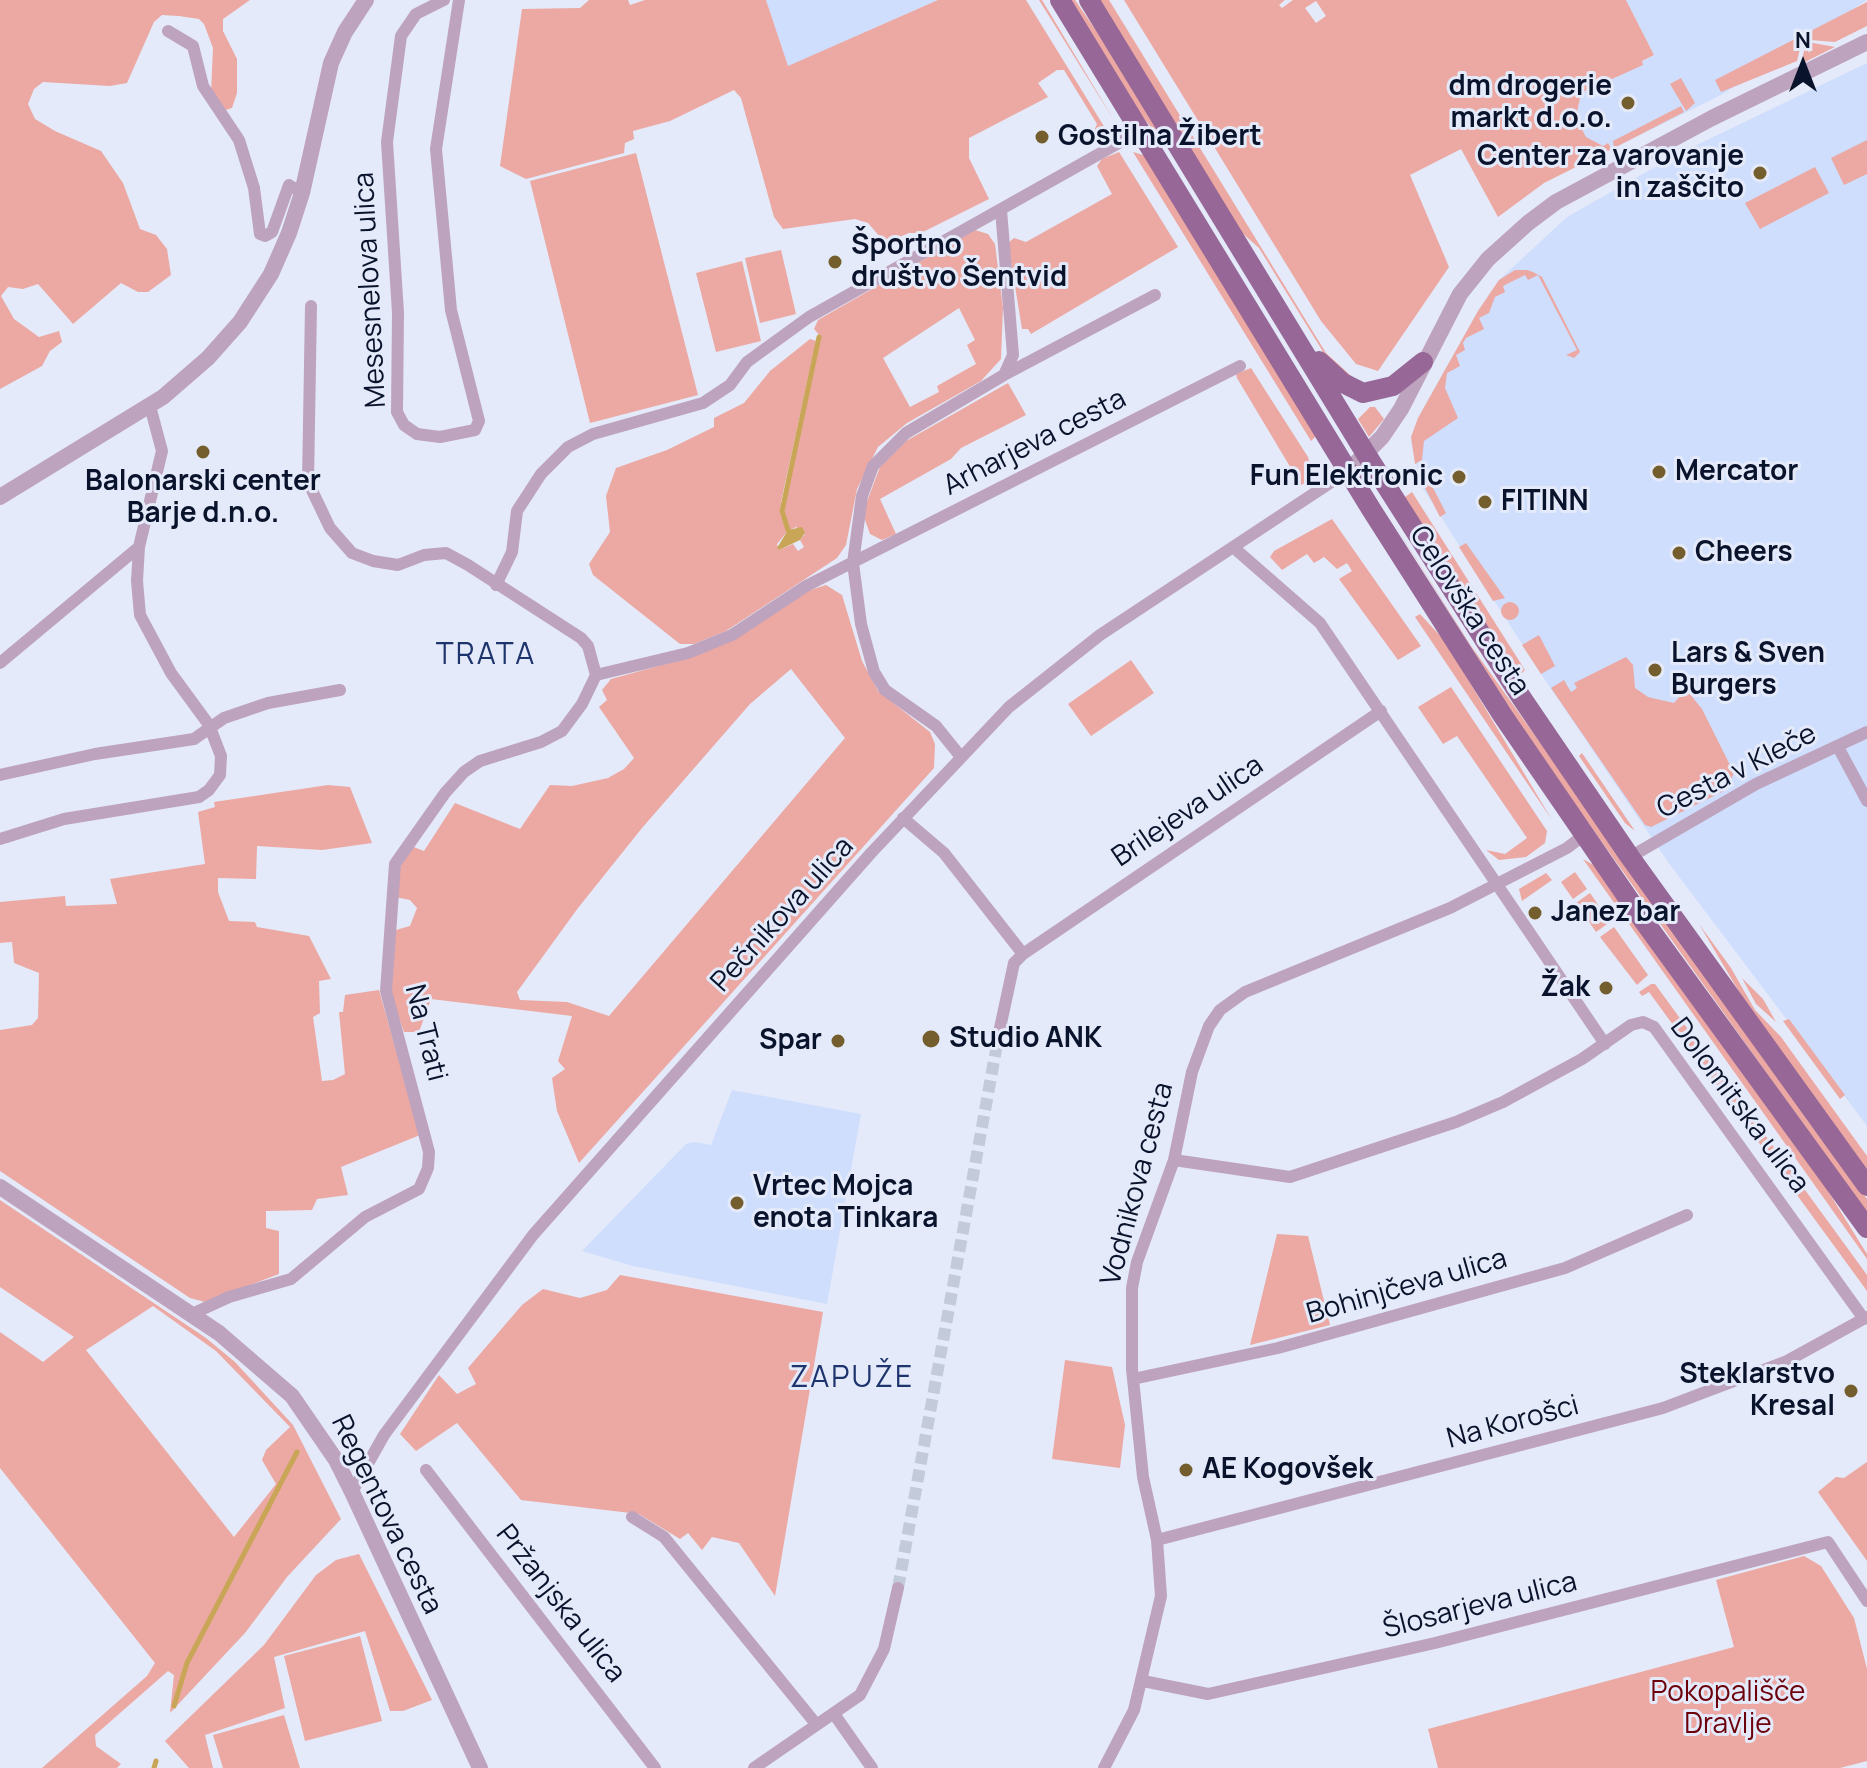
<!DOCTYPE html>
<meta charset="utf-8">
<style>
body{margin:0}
#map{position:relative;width:1867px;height:1768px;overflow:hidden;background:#e4eaf9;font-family:Manrope,sans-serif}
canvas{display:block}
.north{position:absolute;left:1763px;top:24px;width:80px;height:80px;-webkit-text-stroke:6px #e4eaf9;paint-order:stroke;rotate:0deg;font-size:22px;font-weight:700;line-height:32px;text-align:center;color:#09132c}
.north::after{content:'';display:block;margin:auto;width:28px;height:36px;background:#09132c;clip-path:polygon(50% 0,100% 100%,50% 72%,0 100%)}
</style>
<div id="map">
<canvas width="1867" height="1768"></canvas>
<div class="north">N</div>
</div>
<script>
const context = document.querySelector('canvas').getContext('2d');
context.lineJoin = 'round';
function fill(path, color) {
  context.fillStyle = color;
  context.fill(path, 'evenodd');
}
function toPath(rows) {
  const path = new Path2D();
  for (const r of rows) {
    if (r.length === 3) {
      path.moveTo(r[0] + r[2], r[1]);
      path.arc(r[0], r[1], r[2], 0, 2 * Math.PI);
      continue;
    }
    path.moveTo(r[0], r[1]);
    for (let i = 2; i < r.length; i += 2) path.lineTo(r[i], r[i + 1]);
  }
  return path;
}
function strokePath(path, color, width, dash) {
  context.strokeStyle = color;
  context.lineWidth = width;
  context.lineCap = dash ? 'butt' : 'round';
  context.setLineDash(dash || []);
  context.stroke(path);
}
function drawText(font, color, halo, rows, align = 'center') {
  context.font = font + ' Manrope,sans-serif';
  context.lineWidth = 6;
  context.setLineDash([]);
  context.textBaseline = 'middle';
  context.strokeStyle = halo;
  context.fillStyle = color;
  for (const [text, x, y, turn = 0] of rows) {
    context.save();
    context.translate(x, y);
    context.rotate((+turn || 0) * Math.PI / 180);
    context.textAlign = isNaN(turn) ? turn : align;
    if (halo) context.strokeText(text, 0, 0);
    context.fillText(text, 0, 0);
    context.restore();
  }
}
fill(toPath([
 [766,0,938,0,787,67],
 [1626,0,1867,0,1723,94,1612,149,1608,143,1603,146,1586,138,1576,118,1581,93,1642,65,1641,62,1654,55],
 [1867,63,1867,1126,1668,862,1541,674,1422,487,1411,442,1418,418,1478,311,1499,280,1567,217,1678,154],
 [732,1090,861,1114,827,1304,633,1266,582,1251,686,1144,694,1142,711,1145]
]), '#cfdefd');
fill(toPath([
 [0,0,250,0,223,19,223,31,237,59,237,93,232,108,226,110,211,93,213,48,204,24,199,19,179,16,162,15,154,22,127,83,110,86,43,82,34,89,28,104,35,119,55,131,101,151,123,183,140,229,156,235,167,249,171,275,148,292,138,292,121,283,73,324,38,284,23,289,8,287,1,296,14,319,39,337,59,331,62,342,50,351,42,366,0,389],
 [589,0,628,0,630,5,645,0,766,0,788,66,938,0,1026,0,1110,136,1099,141,1091,138,1097,124,1064,70,1057,70,1038,83,1048,97,969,138,969,158,989,199,921,233,909,233,890,241,880,237,868,223,855,219,783,229,774,217,741,98,734,90,670,121,633,131,634,139,625,143,624,153,526,179,500,166,522,9,580,8],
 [1039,0,1042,0,1115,122],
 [1069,0,1075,0,1120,65,1163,140,1140,115],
 [1098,0,1109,0,1326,353,1360,384,1330,363,1259,248,1241,232],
 [1124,0,1285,0,1279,5,1282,8,1293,0,1626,0,1654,55,1642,61,1643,65,1581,93,1576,118,1586,137,1603,146,1608,143,1612,149,1544,183,1498,217,1461,149,1410,175,1449,267,1378,371,1356,364,1321,321],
 [1316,1,1326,16,1316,23,1305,8],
 [1867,2,1867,26,1835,42,1810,40,1801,45,1797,61,1721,92,1715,80],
 [1813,43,1835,47,1801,64,1805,47],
 [1681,78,1695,103,1686,111,1670,84],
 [1681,106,1684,112,1614,148,1613,141],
 [1867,140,1867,174,1844,185,1831,158],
 [1119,152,1178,247,1031,334,1028,329,1022,329,1008,243,1014,238,1026,242,1112,194,1097,166,1102,159],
 [1133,152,1146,156,1317,435,1311,441],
 [636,153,698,395,590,423,530,181],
 [1815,167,1829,193,1760,229,1745,203],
 [975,230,988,234,995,244,1003,308,1001,359,981,381,907,423,878,447,857,489,846,545,837,558,726,631,694,644,680,644,593,575,589,564,610,532,606,496,616,468,667,450,714,427,714,418,744,403,770,371,810,339,816,341,781,502,780,513,787,532,777,544,779,550,793,544,798,551,804,547,800,540,805,534,796,527,790,530,784,511,821,337,814,329,818,320],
 [959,308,975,340,967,345,976,364,937,386,939,392,910,407,883,358],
 [781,250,796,314,760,323,745,258],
 [742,261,761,341,716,352,696,273],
 [1515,270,1527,270,1533,272,1542,277,1580,352,1574,358,1566,355,1577,350,1538,275,1528,280,1525,275,1503,286,1505,292,1495,297,1489,313,1479,318,1484,329,1466,338,1463,343,1465,350,1456,355,1460,366,1447,373,1445,388,1458,418,1424,441,1422,460,1415,464,1411,437,1418,418,1478,311,1499,280],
 [1251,368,1308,457,1312,473,1310,481,1301,485,1237,378,1236,374],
 [1008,383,1026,415,961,448,951,459,880,499,896,534,882,540,870,534,864,517,866,504,880,467,906,441],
 [1370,407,1375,407,1384,419,1369,437,1358,419],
 [1427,467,1430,482,1446,513,1440,517,1419,476],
 [1412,492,1525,670,1522,673,1503,653,1405,497],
 [1386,511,1471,646,1867,1199,1867,1214,1527,737],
 [1332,519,1421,646,1398,660,1339,579,1352,571,1347,563,1337,569,1324,557,1314,563,1307,554,1282,570,1270,557,1274,551],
 [1466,543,1505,598,1493,601,1459,547],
 [826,585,842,595,862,661,878,691,930,732,935,744,934,768,579,1163,557,1111,552,1078,565,1069,558,1061,572,1016,431,999,419,1032,404,1032,392,1000,390,981,396,930,410,926,417,908,410,900,395,897,400,868,411,846,424,851,455,803,520,829,550,785,572,786,608,778,624,769,634,758,599,707,607,700,602,690,611,679,673,662,807,591],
 [791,669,845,738,609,1016,567,1002,520,1000,517,992,578,908,642,828,750,704],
 [1510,611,9],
 [1420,614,1445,641,1552,820,1415,617],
 [1539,635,1555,666,1541,674,1522,645],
 [1626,657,1633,665,1635,688,1648,697,1674,703,1686,689,1702,709,1734,773,1726,790,1651,827,1645,825,1551,688,1564,680,1571,692,1577,688,1574,683],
 [1131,660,1154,693,1091,736,1068,704],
 [1451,687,1547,831,1545,843,1526,857,1499,860,1486,850,1505,854,1527,838,1457,736,1443,744,1418,707],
 [1582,753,1635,831,1625,823,1579,756],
 [328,785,350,787,372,843,322,850,257,846,256,879,218,878,218,892,229,921,255,922,257,927,309,936,331,979,319,981,320,1013,313,1017,322,1081,333,1080,345,1074,339,1012,343,1012,345,995,379,990,420,1135,341,1167,348,1195,317,1199,312,1210,266,1211,266,1228,279,1231,279,1274,205,1302,190,1298,0,1171,0,1030,32,1025,38,1018,39,973,14,963,12,942,0,943,0,902,65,896,66,906,117,904,110,879,205,864,198,812,215,807,214,802],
 [1583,859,1597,867,1818,1175,1867,1254,1867,1259],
 [1575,872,1587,889,1573,899,1561,882],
 [1546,873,1552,880,1522,901,1519,889],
 [1590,893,1610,922,1596,932,1576,903],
 [1699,924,1731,968,1755,1010,1781,1037,1867,1156,1867,1171,1744,1000],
 [1614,927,1648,975,1637,985,1600,937],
 [1742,978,1763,999,1776,1022,1756,1004],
 [1651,984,1655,984,1867,1275,1867,1291,1649,992,1642,996,1639,992],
 [1789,1019,1845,1095,1840,1099,1783,1021],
 [0,1200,206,1338,235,1362,293,1425,341,1519,287,1577,245,1633,170,1713,174,1675,168,1671,95,1735,96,1746,121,1764,117,1768,42,1768,147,1676,155,1663,0,1468,0,1332,43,1362,74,1337,0,1287],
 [153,1306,216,1351,290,1427,266,1450,262,1460,276,1484,234,1537,86,1350],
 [1277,1234,1308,1236,1330,1325,1250,1345],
 [620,1275,823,1312,775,1596,739,1543,712,1537,702,1550,688,1533,680,1539,639,1514,521,1500,457,1423,416,1451,400,1434,439,1375,457,1394,476,1384,468,1368,522,1305,543,1289,580,1298,607,1290],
 [1065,1360,1112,1367,1125,1425,1120,1468,1052,1459],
 [1867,1462,1867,1561,1818,1492,1836,1477,1844,1478],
 [359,1554,432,1700,403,1711,390,1711,365,1631,274,1657,285,1708,205,1735,213,1768,189,1768,165,1741,264,1645,316,1575,336,1560],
 [1804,1556,1821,1566,1854,1618,1867,1669,1867,1761,1840,1768,1438,1768,1428,1729,1734,1647,1716,1580],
 [360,1636,382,1721,305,1741,284,1656],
 [284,1715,300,1768,223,1768,213,1735]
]), '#eca8a2');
fill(toPath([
 [802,527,805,533,800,540,779,550,777,548,788,530]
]), '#c9a657');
strokePath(toPath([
 [788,530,782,511,819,337],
 [174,1706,187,1663,297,1452],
 [154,1768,156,1761]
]), '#c9a657', 5);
strokePath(toPath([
 [898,1588,1000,1028]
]), '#c3cada', 12, [12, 6]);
strokePath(toPath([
 [444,0,416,14,401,36,387,142,398,313,397,412,404,425,417,434,440,437,475,430,479,421,451,310,436,149,459,0],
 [168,31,193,46,203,86,239,140,254,188,260,234,265,236,272,232,289,185,302,193],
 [311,306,308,482,330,528,352,553,373,561,398,565,424,555,446,553,468,565,581,638,588,646,596,675,688,653,732,635,806,586,1240,366],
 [1004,375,1155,295],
 [1233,547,1320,623,1605,1044],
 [496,585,512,552,517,511,541,474,568,447,593,434,703,403,730,385,747,362,809,317,1140,131],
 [0,663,139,547],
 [1838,747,1867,801],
 [961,757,936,726,885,690,874,672,861,624,853,563,862,496,873,466,906,433,1004,375,1013,355,1001,210],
 [0,775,95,754,194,739,224,718,268,703,340,690],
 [903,818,944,853,1023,954],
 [0,839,64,819,199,797,209,790,220,775,221,756,209,725,171,673,140,615,137,581,139,547,162,451,150,406],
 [1630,857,1756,784,1867,732],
 [1000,1028,1014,963,1023,954,1381,711],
 [1174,1160,1290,1177,1456,1122,1503,1102,1582,1059,1631,1025,1643,1022,1654,1027,1864,1319],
 [192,1314,229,1297,291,1279,365,1217,419,1189,428,1168,429,1152,386,991,395,864,445,793,464,772,480,761,541,742,562,731,582,704,596,675],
 [1133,1379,1278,1348,1565,1268,1687,1215],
 [426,1470,655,1768],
 [352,1492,384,1435,533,1235,871,853,1009,707,1100,635,1348,471],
 [632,1517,664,1537,816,1724],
 [1157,1540,1663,1408,1787,1361,1867,1317],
 [1143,1681,1208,1694,1435,1643,1828,1542,1867,1601],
 [834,1714,872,1768],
 [754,1768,860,1695,884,1649,898,1588],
 [1104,1768,1134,1710,1161,1596,1157,1540,1143,1477,1132,1369,1132,1288,1137,1262,1174,1160,1192,1072,1209,1026,1220,1010,1245,992,1450,908,1567,848,1584,835]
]), '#bea3be', 12);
strokePath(toPath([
 [1348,471,1382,437,1401,409,1460,294,1488,259,1528,223,1556,202,1712,118,1867,42],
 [0,497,163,397,208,358,240,322,271,274,289,233,302,193,331,63,345,32,366,0],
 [0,1187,219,1333,292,1396,336,1460,352,1492,480,1768]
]), '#bea3be', 16);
strokePath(toPath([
 [1060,0,1371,509,1503,716,1643,920,1867,1228],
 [1089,0,1366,454,1521,697,1630,857,1867,1186],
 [1319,361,1343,383,1363,393,1393,386,1423,362]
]), '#966797', 20);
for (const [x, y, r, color] of [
 [1628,103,8,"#745e2e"],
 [1042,137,8,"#745e2e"],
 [1760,173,8,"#745e2e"],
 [835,262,8,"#745e2e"],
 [203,452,8,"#745e2e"],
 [1659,472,8,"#745e2e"],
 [1459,477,8,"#745e2e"],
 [1485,502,8,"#745e2e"],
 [1679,553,8,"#745e2e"],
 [1655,670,8,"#745e2e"],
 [1535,913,8,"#745e2e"],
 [1606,988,8,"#745e2e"],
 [931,1039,10,"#745e2e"],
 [838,1041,8,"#745e2e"],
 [737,1203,8,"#745e2e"],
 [1851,1391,8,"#745e2e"],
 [1186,1470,8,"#745e2e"]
]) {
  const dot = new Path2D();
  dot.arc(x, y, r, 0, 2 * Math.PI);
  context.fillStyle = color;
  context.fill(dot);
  strokePath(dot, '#e4eaf9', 3);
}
drawText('bold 28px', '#09132c', '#e4eaf9', [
 ["dm drogerie",1612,87,"right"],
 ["markt d.o.o.",1612,119,"right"],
 ["Gostilna Žibert",1058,137],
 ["Center za varovanje",1744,157,"right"],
 ["in zaščito",1744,189,"right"],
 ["Športno",851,246],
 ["društvo Šentvid",851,278],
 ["Mercator",1675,472],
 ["Fun Elektronic",1443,477,"right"],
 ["Balonarski center",203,482,"center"],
 ["Barje d.n.o.",203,514,"center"],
 ["FITINN",1501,502],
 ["Cheers",1695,553],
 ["Lars & Sven",1671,654],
 ["Burgers",1671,686],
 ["Janez bar",1551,913],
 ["Žak",1590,988,"right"],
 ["Studio ANK",949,1039],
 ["Spar",822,1041,"right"],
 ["Vrtec Mojca",753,1187],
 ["enota Tinkara",753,1219],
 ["Steklarstvo",1835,1375,"right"],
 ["Kresal",1835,1407,"right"],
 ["AE Kogovšek",1202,1470]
], 'left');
drawText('28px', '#09132c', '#e4eaf9', [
 ["Mesesnelova ulica",371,290,-93],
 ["Arharjeva cesta",1035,443,-27],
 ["Celovška cesta",1469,611,57],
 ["Cesta v Kleče",1737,772,-27],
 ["Brilejeva ulica",1188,812,-34],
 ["Pečnikova ulica",783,915,-48],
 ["Na Trati",425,1033,76],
 ["Dolomitska ulica",1739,1106,53],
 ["Vodnikova cesta",1138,1184,-75],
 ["Bohinjčeva ulica",1407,1287,-16],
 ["Na Korošci",1513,1423,-15],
 ["Regentova cesta",386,1515,64],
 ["Pržanjska ulica",560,1604,52],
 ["Šlosarjeva ulica",1480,1606,-14]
]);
drawText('28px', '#6d010b', '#e4eaf9', [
 ["Pokopališče",1728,1693],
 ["Dravlje",1728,1725]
]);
context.letterSpacing = '2px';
drawText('30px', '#1e346d', '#e4eaf9', [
 ["TRATA",486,656],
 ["ZAPUŽE",852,1379]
]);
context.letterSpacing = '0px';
</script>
